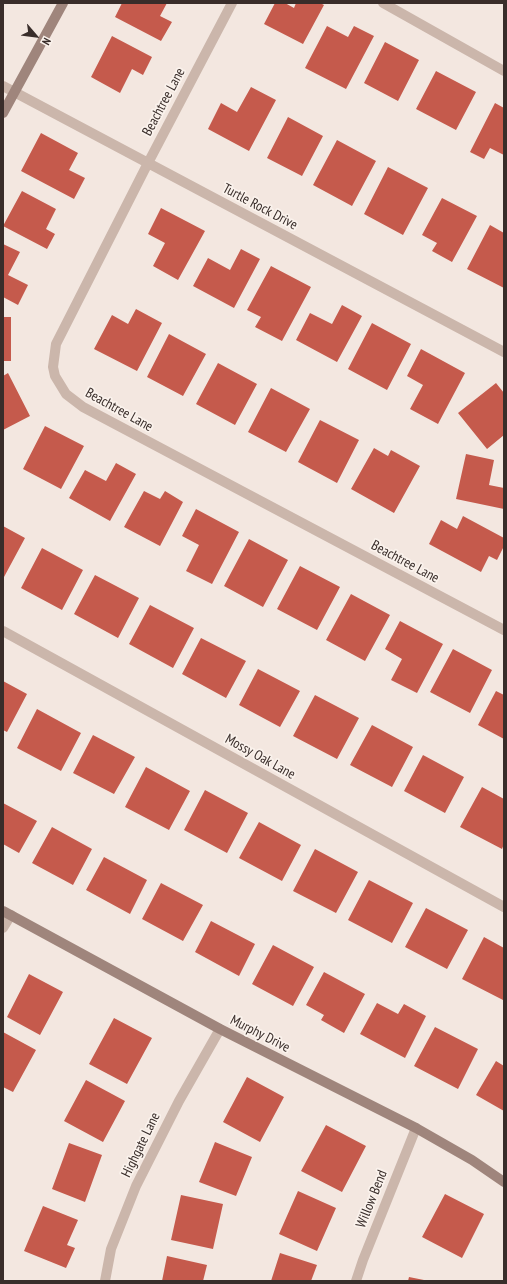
<!DOCTYPE html>
<style>
body{margin:0}
#map{position:relative;width:507px;height:1284px;overflow:hidden;background:#f3e7e0;font-family:"PT Sans Narrow",sans-serif}
canvas{display:block}
.frame{position:absolute;inset:0;border:4px solid #392d2a;pointer-events:none}
.north{position:absolute;left:16px;top:16px;width:40px;height:40px;-webkit-text-stroke:3px #faf2ec;paint-order:stroke;rotate:118deg;font-size:11px;font-weight:700;line-height:16px;text-align:center;color:#392d2a}
.north::after{content:'';display:block;margin:auto;width:14px;height:18px;background:#392d2a;clip-path:polygon(50% 0,100% 100%,50% 72%,0 100%)}
</style>
<div id="map">
<canvas width="507" height="1284"></canvas>
<div class="frame"></div>
<div class="north">N</div>
</div>
<script>
const context = document.querySelector('canvas').getContext('2d');
context.lineJoin = 'round';
function fill(path, color) {
  context.fillStyle = color;
  context.fill(path, 'evenodd');
}
function toPath(rows) {
  const path = new Path2D();
  for (const r of rows) {
    path.moveTo(r[0], r[1]);
    for (let i = 2; i < r.length; i += 2) path.lineTo(r[i], r[i + 1]);
  }
  return path;
}
function strokePath(path, color, width, dash) {
  context.strokeStyle = color;
  context.lineWidth = width;
  context.lineCap = dash ? 'butt' : 'round';
  context.setLineDash(dash || []);
  context.stroke(path);
}
function drawText(font, color, halo, rows, align = 'center') {
  context.font = font + ' "PT Sans Narrow",sans-serif';
  context.lineWidth = 3.5;
  context.setLineDash([]);
  context.textBaseline = 'middle';
  context.strokeStyle = halo;
  context.fillStyle = color;
  for (const [text, x, y, turn = 0] of rows) {
    context.save();
    context.translate(x, y);
    context.rotate((+turn || 0) * Math.PI / 180);
    context.textAlign = isNaN(turn) ? turn : align;
    if (halo) context.strokeText(text, 0, 0);
    context.fillText(text, 0, 0);
    context.restore();
  }
}
fill(toPath([
 [122,3,167,3,160,16,172,22,161,41,115,17],
 [275,3,285,3,294,8,296,3,320,3,324,5,303,44,264,24],
 [327,26,348,37,354,26,374,36,346,89,305,68],
 [112,36,152,57,143,75,132,69,120,93,91,77],
 [385,42,419,60,398,101,364,83],
 [436,71,476,92,456,130,416,109],
 [251,87,276,100,249,151,208,129,221,103,237,112],
 [495,103,504,108,504,155,490,148,484,159,470,152],
 [288,117,323,136,302,176,267,158],
 [41,133,78,153,69,170,85,178,74,199,21,171],
 [337,140,376,161,352,206,313,185],
 [388,167,428,188,403,235,364,214],
 [22,191,56,209,46,229,55,234,47,249,3,226],
 [442,198,477,216,452,262,432,251,437,243,422,235],
 [161,208,205,231,178,280,153,266,165,243,148,234],
 [490,225,504,233,504,288,467,269],
 [3,244,20,252,8,275,28,285,18,305,3,297],
 [241,249,260,259,234,308,193,286,208,258,230,270],
 [271,266,311,287,282,341,255,327,261,317,247,310],
 [342,305,362,316,337,362,296,340,310,313,332,324],
 [136,309,162,323,137,371,94,349,112,315,128,324],
 [3,317,11,317,11,361,3,361],
 [372,323,411,344,387,390,348,369],
 [169,334,206,354,183,396,147,377],
 [421,349,465,373,438,424,410,409,423,385,407,376],
 [218,363,257,384,235,425,196,404],
 [8,373,30,416,3,430,3,376],
 [496,383,504,393,504,435,487,449,458,413],
 [271,388,310,409,286,452,248,432],
 [320,420,359,440,337,483,298,462],
 [45,426,84,446,61,489,23,469],
 [374,448,388,456,391,450,420,466,394,513,351,489],
 [466,454,494,460,489,485,504,488,504,509,456,499],
 [116,463,136,474,110,521,69,498,85,470,106,481],
 [144,491,160,499,165,491,183,502,160,546,124,527],
 [196,509,239,532,212,584,186,571,199,545,182,536],
 [463,516,504,538,504,546,497,560,489,556,481,572,429,544,441,520,457,529],
 [3,526,25,538,4,577,3,577],
 [249,539,288,560,263,607,224,586],
 [42,548,83,570,62,610,21,588],
 [300,566,340,587,317,630,277,609],
 [95,575,139,598,118,638,74,614],
 [351,594,390,615,365,661,326,640],
 [150,605,194,628,173,668,129,644],
 [400,621,443,644,417,693,391,680,402,659,385,649],
 [201,638,246,661,226,698,182,674],
 [453,649,492,670,470,713,430,692],
 [258,669,300,691,280,727,239,705],
 [3,681,27,694,7,732,3,730],
 [496,691,504,695,504,739,478,725],
 [315,695,359,718,337,759,293,736],
 [37,709,81,733,61,771,17,748],
 [372,725,413,747,392,787,350,765],
 [93,735,135,757,114,794,73,773],
 [423,755,464,777,445,813,404,791],
 [146,767,190,791,169,830,125,807],
 [482,787,504,799,504,844,502,849,460,827],
 [205,790,248,813,227,853,184,830],
 [3,803,37,821,19,853,3,844],
 [259,822,301,845,282,881,239,858],
 [52,827,92,849,73,885,32,863],
 [315,849,358,872,336,913,293,891],
 [104,857,147,880,130,914,86,890],
 [369,880,413,903,392,943,348,920],
 [161,883,203,905,183,941,142,919],
 [426,908,468,930,447,969,405,947],
 [211,921,255,944,239,976,195,952],
 [484,937,504,948,504,998,503,1000,462,979],
 [273,945,314,967,293,1006,252,984],
 [324,972,365,994,344,1033,321,1020,324,1015,306,1005],
 [29,974,63,992,40,1035,7,1017],
 [377,1003,398,1014,404,1004,426,1016,405,1058,360,1034],
 [114,1018,152,1038,127,1084,89,1064],
 [435,1027,478,1049,458,1089,414,1066],
 [3,1032,36,1050,13,1092,3,1087],
 [496,1061,504,1066,504,1111,476,1095],
 [247,1077,284,1097,260,1142,223,1122],
 [86,1080,125,1101,103,1142,64,1121],
 [326,1125,366,1146,342,1192,301,1171],
 [215,1142,252,1157,236,1196,199,1182],
 [69,1143,102,1155,85,1202,52,1189],
 [298,1191,336,1208,317,1251,279,1234],
 [445,1194,484,1214,462,1258,422,1237],
 [181,1195,223,1204,213,1249,171,1240],
 [43,1206,78,1220,67,1245,75,1248,66,1268,24,1251],
 [280,1253,317,1265,311,1281,271,1281],
 [167,1256,207,1265,203,1281,162,1281],
 [409,1277,424,1280,424,1281,408,1281]
]), '#c55a4c');
strokePath(toPath([
 [232,3,148,163,56,344,53,367,55,376,66,394,83,407,504,630],
 [383,3,504,71],
 [3,86,504,352],
 [3,631,504,907],
 [3,928,11,915],
 [105,1281,111,1249,136,1186,179,1101,220,1029],
 [356,1281,363,1260,416,1128]
]), '#cbb6ab', 10);
strokePath(toPath([
 [3,113,63,3],
 [3,911,220,1029,416,1128,472,1160,504,1182]
]), '#9f857c', 10);
drawText('14px', '#392d2a', '#faf2ec', [
 ["Beachtree Lane",164,102,-62],
 ["Turtle Rock Drive",260,207,28],
 ["Beachtree Lane",119,410,29],
 ["Beachtree Lane",405,562,28],
 ["Mossy Oak Lane",260,757,29],
 ["Murphy Drive",260,1034,27],
 ["Highgate Lane",141,1145,-64],
 ["Willow Bend",372,1199,-68]
]);
</script>
